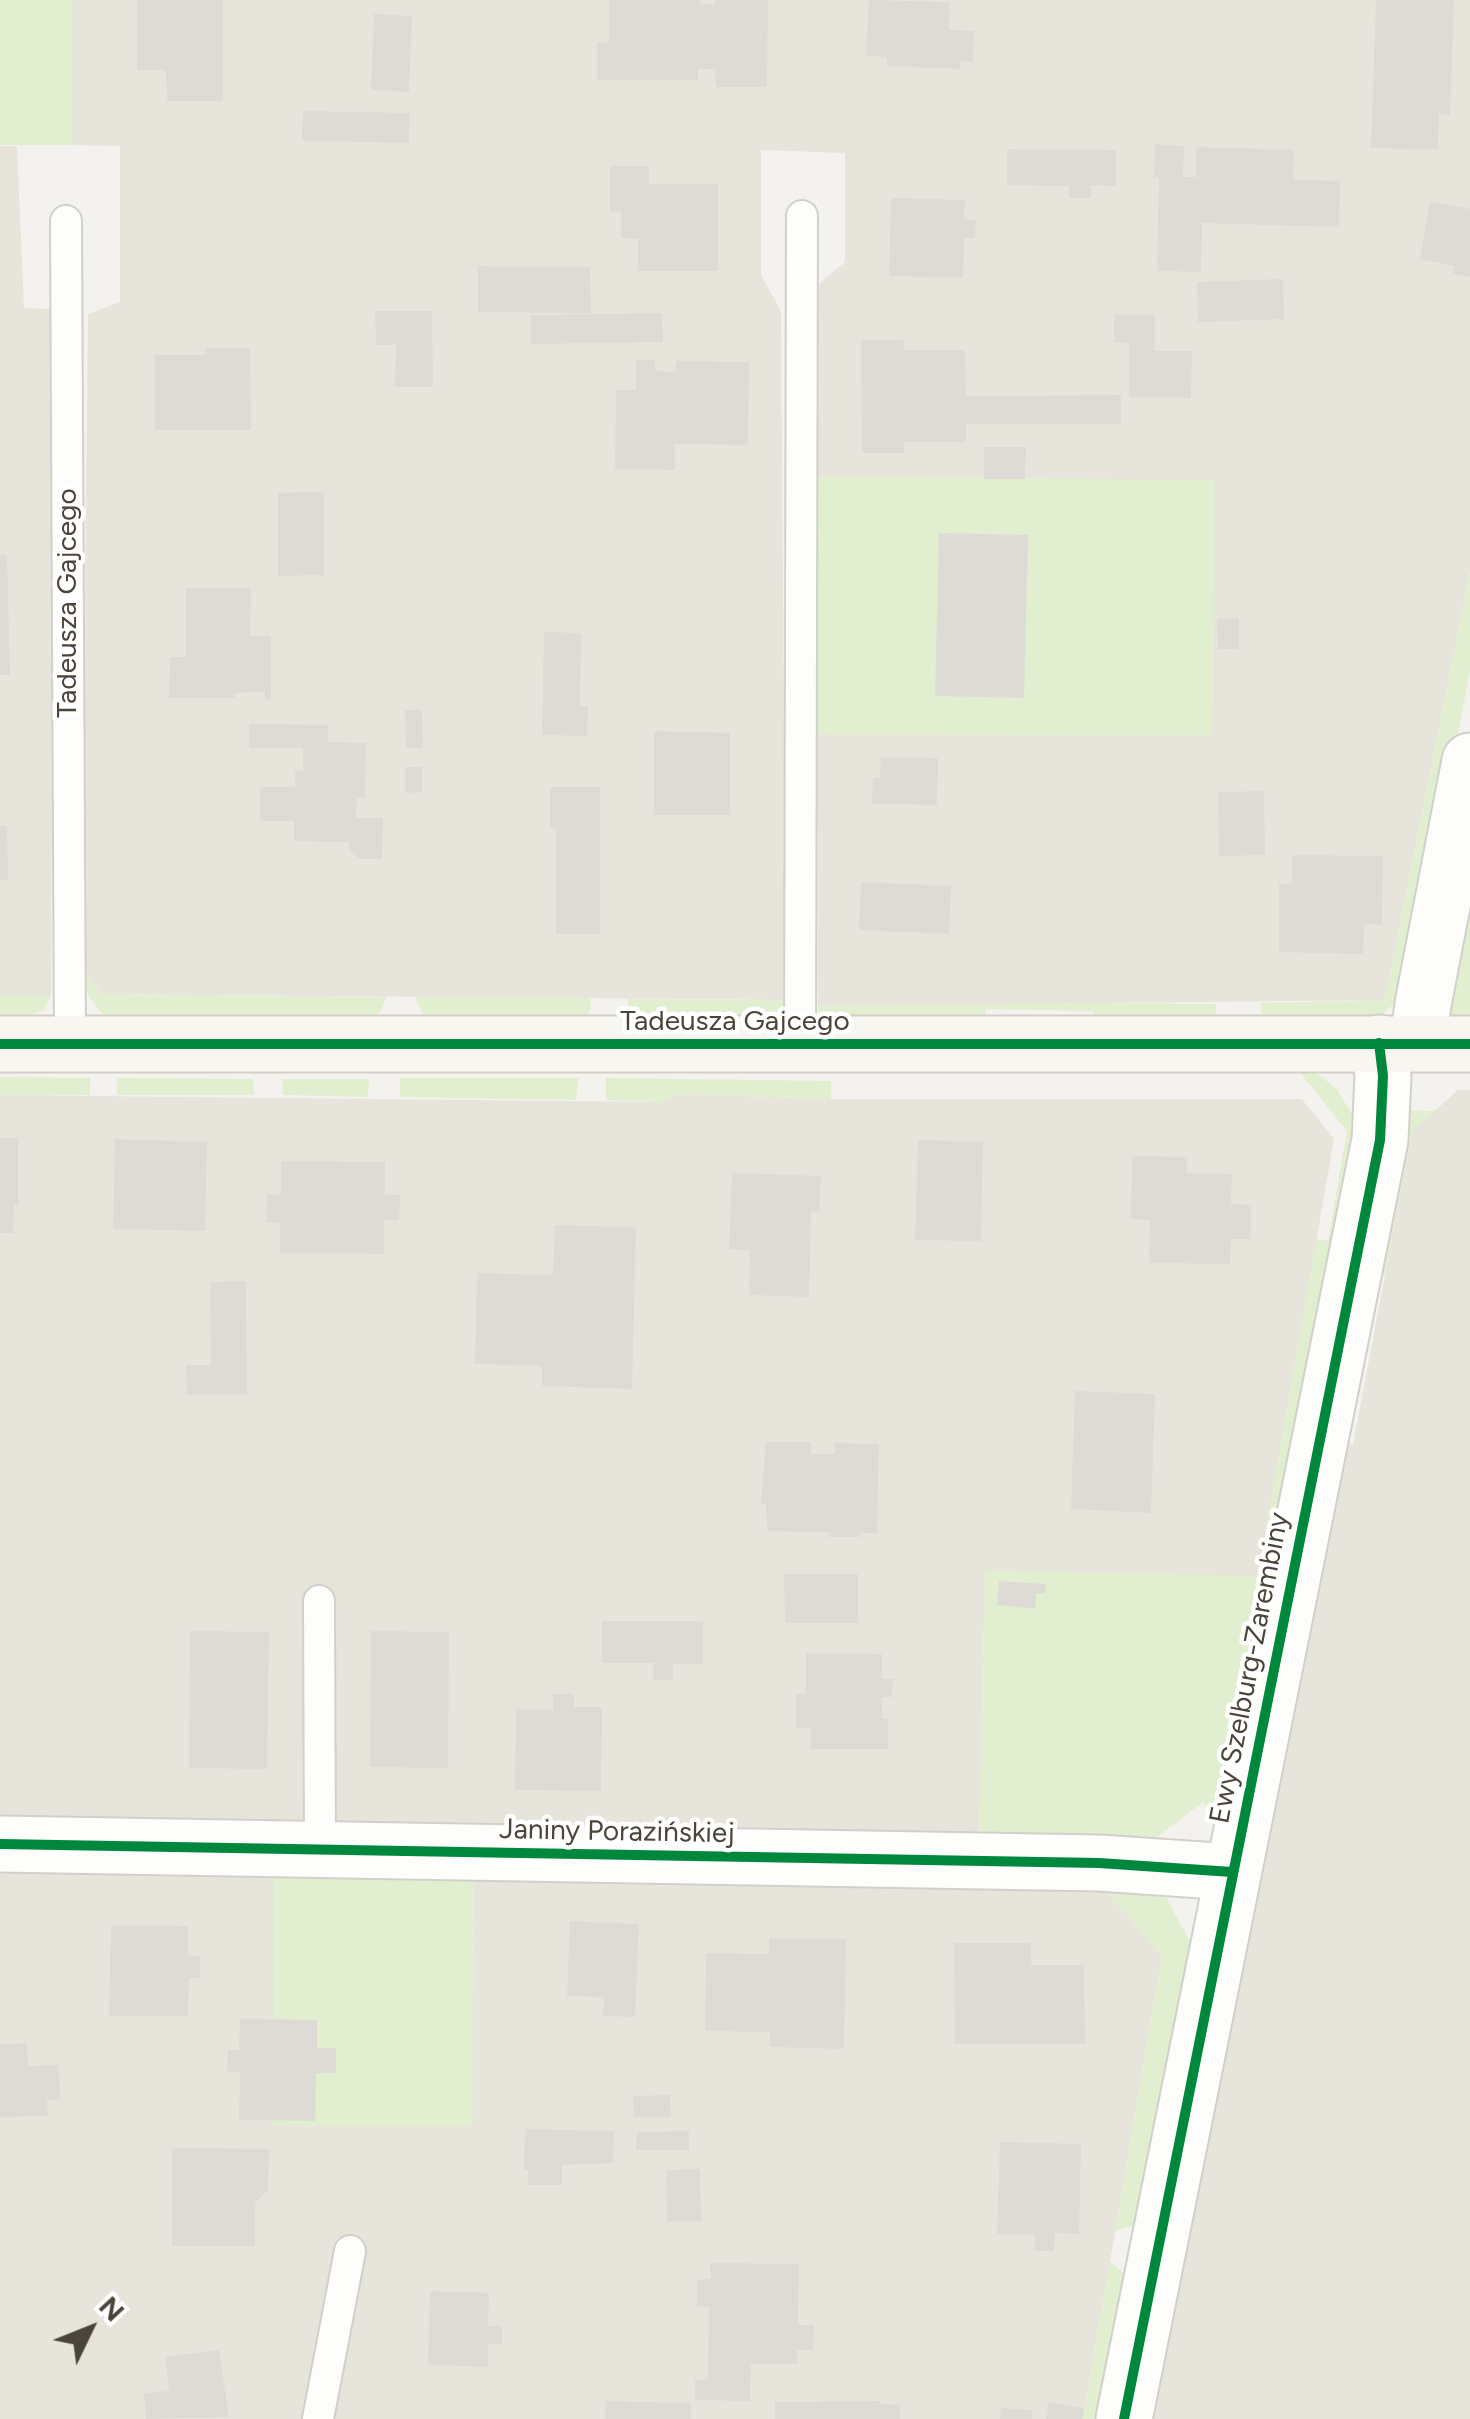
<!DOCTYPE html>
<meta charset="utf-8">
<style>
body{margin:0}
#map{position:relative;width:1470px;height:2419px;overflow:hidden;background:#f4f2ee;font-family:Figtree,sans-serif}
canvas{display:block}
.north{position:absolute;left:40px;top:2279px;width:100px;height:100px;-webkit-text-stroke:8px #fff;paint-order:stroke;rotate:47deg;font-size:28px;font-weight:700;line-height:40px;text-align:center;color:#4b4439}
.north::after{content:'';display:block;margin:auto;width:35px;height:45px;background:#4b4439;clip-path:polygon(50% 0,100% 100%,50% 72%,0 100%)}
</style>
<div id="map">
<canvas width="1470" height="2419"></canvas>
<div class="north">N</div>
</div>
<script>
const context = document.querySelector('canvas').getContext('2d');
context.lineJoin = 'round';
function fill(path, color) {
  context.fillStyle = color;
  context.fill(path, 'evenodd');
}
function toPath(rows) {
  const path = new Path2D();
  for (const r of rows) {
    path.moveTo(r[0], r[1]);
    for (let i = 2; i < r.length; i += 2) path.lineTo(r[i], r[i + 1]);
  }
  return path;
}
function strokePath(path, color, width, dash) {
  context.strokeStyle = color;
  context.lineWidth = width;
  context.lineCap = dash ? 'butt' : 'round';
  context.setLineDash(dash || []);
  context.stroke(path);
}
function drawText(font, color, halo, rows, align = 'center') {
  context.font = font + ' Figtree,sans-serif';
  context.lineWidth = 9;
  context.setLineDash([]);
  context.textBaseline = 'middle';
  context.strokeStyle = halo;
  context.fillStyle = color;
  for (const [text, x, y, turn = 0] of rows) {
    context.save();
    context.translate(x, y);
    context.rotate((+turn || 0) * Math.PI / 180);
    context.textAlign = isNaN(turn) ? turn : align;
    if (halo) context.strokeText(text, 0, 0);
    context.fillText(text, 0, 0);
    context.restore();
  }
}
fill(toPath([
 [71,0,1470,0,1470,572,1385,1000,818,1006,817,734,1212,736,1214,481,815,476,819,284,845,262,845,153,761,150,761,275,781,311,786,1000,101,994,81,966,88,314,120,302,120,146,71,145],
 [0,146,17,146,24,308,54,309,51,996,0,996],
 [1458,1090,1470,1090,1470,2419,1149,2419,1337,1443,1353,1445,1412,1131],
 [682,1094,831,1099,1302,1099,1334,1139,1258,1577,985,1570,979,1842,0,1832,0,1095,658,1102],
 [0,1866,274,1867,275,2126,474,1872,1099,1882,1162,1957,1083,2419,0,2419]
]), '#e7e4dc');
fill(toPath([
 [0,0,71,0,71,145,0,145],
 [815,476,1214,480,1212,736,817,734],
 [1470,572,1470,670,1454,755,1396,1002,1380,1017,1262,1021,1261,1003,1385,1000],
 [1470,841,1470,1022,1452,1016,1443,1005],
 [81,966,101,994,386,997,385,1001,381,1011,370,1019,105,1017,89,997],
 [0,996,51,996,43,1011,19,1017,0,1017],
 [415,997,590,998,591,1009,583,1020,425,1019],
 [627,999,786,1000,777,1013,766,1018,632,1020],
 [1100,1003,1216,1004,1216,1022,1094,1020,1093,1011,986,1009,985,1019,823,1018,818,1011,818,1006],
 [1295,1066,1309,1068,1336,1088,1352,1114,1356,1135,1218,1822,1203,1802,1145,1846,979,1842,985,1570,1258,1576,1316,1239,1328,1241,1347,1131],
 [0,1077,90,1078,90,1095,0,1095],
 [117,1078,253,1079,254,1095,117,1095],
 [400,1078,578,1078,576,1100,400,1097],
 [606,1078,831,1081,831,1099,682,1094,658,1102,606,1100],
 [282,1079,369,1079,368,1097,283,1095],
 [1405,1110,1434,1111,1412,1131,1385,1276,1373,1273],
 [274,1867,474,1872,473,2126,274,2126],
 [1099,1882,1149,1887,1167,1899,1190,1942,1192,1962,1136,2225,1115,2231,1162,1957],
 [1110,2261,1131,2280,1104,2419,1083,2419]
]), '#e1eecf');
fill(toPath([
 [137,0,223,0,223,101,167,101,166,70,137,70],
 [609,0,700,0,700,4,715,5,715,0,768,0,767,87,716,87,715,69,698,69,698,80,597,80,597,42,609,43],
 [869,0,950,2,949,30,974,31,973,62,961,61,960,69,887,66,887,57,866,55],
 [1376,0,1454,0,1450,115,1439,114,1438,150,1371,148],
 [374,14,412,16,409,92,371,90],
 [303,111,410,113,409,143,302,141],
 [1155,144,1184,146,1183,177,1196,177,1196,147,1294,150,1293,180,1340,181,1339,227,1202,223,1201,272,1157,271,1159,177,1154,177],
 [1007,149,1116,150,1116,186,1091,185,1091,198,1069,198,1069,186,1007,185],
 [610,166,649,166,649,184,718,184,718,271,638,271,638,239,621,238,621,212,610,211],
 [891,198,965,200,964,219,976,220,975,238,964,238,963,278,889,276],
 [1430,201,1470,209,1470,277,1453,274,1454,266,1420,259],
 [478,266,590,267,591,313,478,312],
 [1283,279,1284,319,1198,322,1197,282],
 [375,311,432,311,433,387,395,387,396,345,376,345],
 [662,313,663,342,531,344,531,315],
 [1114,314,1155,315,1155,351,1192,351,1191,398,1129,397,1129,343,1114,342],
 [861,340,903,340,904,350,965,350,966,396,1121,395,1121,424,966,424,966,442,904,442,904,453,862,453],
 [205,348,250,348,251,430,155,430,155,355,205,355],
 [636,360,655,360,655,371,676,372,676,361,749,362,748,445,675,444,675,470,615,469,616,390,636,390],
 [984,447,1026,447,1025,479,984,479],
 [324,492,324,575,278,576,278,493],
 [939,533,1028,535,1024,698,935,696],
 [0,555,7,555,10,675,0,675],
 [186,588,251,588,250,636,271,636,271,700,265,699,265,692,235,693,235,698,169,698,170,657,186,657],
 [1239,618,1239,649,1218,649,1217,619],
 [544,632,581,633,580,706,588,706,587,736,542,735],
 [405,710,422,710,423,748,406,748],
 [249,724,328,725,328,742,366,743,365,799,357,798,356,818,383,818,382,859,360,859,350,852,349,842,294,841,294,821,260,821,260,787,295,787,295,771,303,771,303,748,249,748],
 [654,731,730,733,730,815,654,815],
 [881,757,938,758,937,805,872,804,873,778,880,778],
 [405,767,422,767,422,792,405,793],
 [550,787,600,787,600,934,556,934,556,828,550,828],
 [1264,791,1265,855,1219,856,1218,792],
 [0,826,7,826,8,880,0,880],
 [1292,855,1383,856,1382,925,1364,924,1363,954,1279,952,1279,884,1292,884],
 [861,882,951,886,949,934,859,930],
 [0,1138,18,1138,18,1206,14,1205,13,1233,0,1233],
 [115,1139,207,1142,205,1231,113,1229],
 [918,1140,983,1142,981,1241,915,1240],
 [1132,1156,1187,1157,1187,1173,1232,1174,1231,1204,1251,1205,1251,1239,1231,1239,1230,1264,1149,1263,1150,1220,1131,1219],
 [281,1161,385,1162,385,1195,400,1195,399,1220,384,1220,384,1254,280,1253,280,1223,266,1222,267,1194,281,1195],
 [732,1173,821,1176,819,1212,811,1211,809,1297,749,1295,750,1250,729,1249],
 [555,1225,636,1227,632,1389,542,1386,542,1366,475,1364,477,1273,553,1275],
 [246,1281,247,1394,187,1395,186,1365,211,1365,210,1282],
 [1075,1391,1155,1394,1151,1513,1071,1509],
 [766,1442,811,1442,811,1454,835,1454,835,1443,879,1444,877,1533,859,1533,860,1537,828,1537,829,1532,767,1531,766,1504,761,1504],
 [784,1574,858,1574,858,1623,785,1623],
 [999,1581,1046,1584,1045,1593,1036,1593,1035,1609,997,1605],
 [602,1621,703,1621,703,1664,673,1664,673,1680,653,1680,653,1663,602,1663],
 [190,1631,269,1632,267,1769,189,1768],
 [371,1631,449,1632,448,1768,370,1767],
 [806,1653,882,1654,882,1679,893,1679,892,1697,882,1697,882,1718,888,1719,888,1749,811,1749,811,1728,796,1728,796,1694,806,1694],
 [553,1694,574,1694,574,1707,602,1707,601,1791,515,1790,516,1709,553,1710],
 [570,1921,639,1924,635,2017,603,2016,604,1997,567,1996],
 [111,1925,188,1926,188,1956,200,1956,200,1978,189,1978,188,2016,109,2016],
 [769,1938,846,1939,844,2049,770,2047,770,2032,705,2031,706,1953,769,1954],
 [954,1943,1031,1943,1031,1965,1084,1965,1085,2044,955,2044],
 [240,2019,317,2020,317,2048,336,2048,336,2073,316,2073,315,2121,239,2120,240,2072,227,2071,228,2050,239,2050],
 [27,2043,28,2066,59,2065,60,2099,47,2100,48,2116,0,2117,0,2044],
 [670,2095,671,2117,634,2118,633,2096],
 [525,2129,614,2131,613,2163,562,2165,562,2185,528,2185,528,2170,524,2170],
 [689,2131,689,2150,636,2150,637,2132],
 [1000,2142,1081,2144,1079,2234,1055,2233,1054,2251,1035,2251,1035,2235,997,2234],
 [172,2148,269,2149,268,2190,255,2203,255,2246,172,2246],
 [700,2169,701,2221,667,2222,666,2170],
 [710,2263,799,2264,798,2325,814,2325,813,2350,797,2350,797,2364,751,2364,750,2401,695,2400,695,2380,708,2379,709,2307,697,2307,697,2280,711,2279],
 [430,2291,489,2293,488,2326,502,2326,502,2344,488,2344,488,2367,428,2365],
 [219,2350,229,2417,146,2419,144,2393,169,2391,165,2357],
 [605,2401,691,2403,691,2419,605,2419],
 [880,2401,880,2404,900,2405,900,2419,775,2419,775,2402],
 [1049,2402,1084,2408,1082,2419,1046,2419],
 [1001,2408,1032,2410,1032,2419,1000,2419]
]), '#dedbd6');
const lane = toPath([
 [66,221,70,1044],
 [800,1045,802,216],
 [319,1601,320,1849],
 [318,2419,350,2251]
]);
const street = toPath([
 [1418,1043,1423,1004,1470,761],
 [0,1844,1099,1863,1232,1872],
 [1124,2419,1380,1140,1383,1076,1379,1043]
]);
const secondary = toPath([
 [0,1044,1470,1044]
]);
strokePath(lane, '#d2d0cb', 34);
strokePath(street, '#d2d0cb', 59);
strokePath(secondary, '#d3cfc5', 59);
strokePath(lane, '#fdfdfc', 30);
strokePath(street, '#fdfdfc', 55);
strokePath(secondary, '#f7f6f1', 55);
strokePath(toPath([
 [0,1044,1470,1044],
 [0,1844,1099,1863,1232,1872],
 [1124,2419,1380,1140,1383,1076,1379,1043]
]), '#00873e', 10);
drawText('28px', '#4b4439', '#fff', [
 ["Tadeusza Gajcego",68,603,-90],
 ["Tadeusza Gajcego",735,1022],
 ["Ewy Szelburg-Zarembiny",1250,1668,-79],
 ["Janiny Porazińskiej",617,1832,1]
]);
</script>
